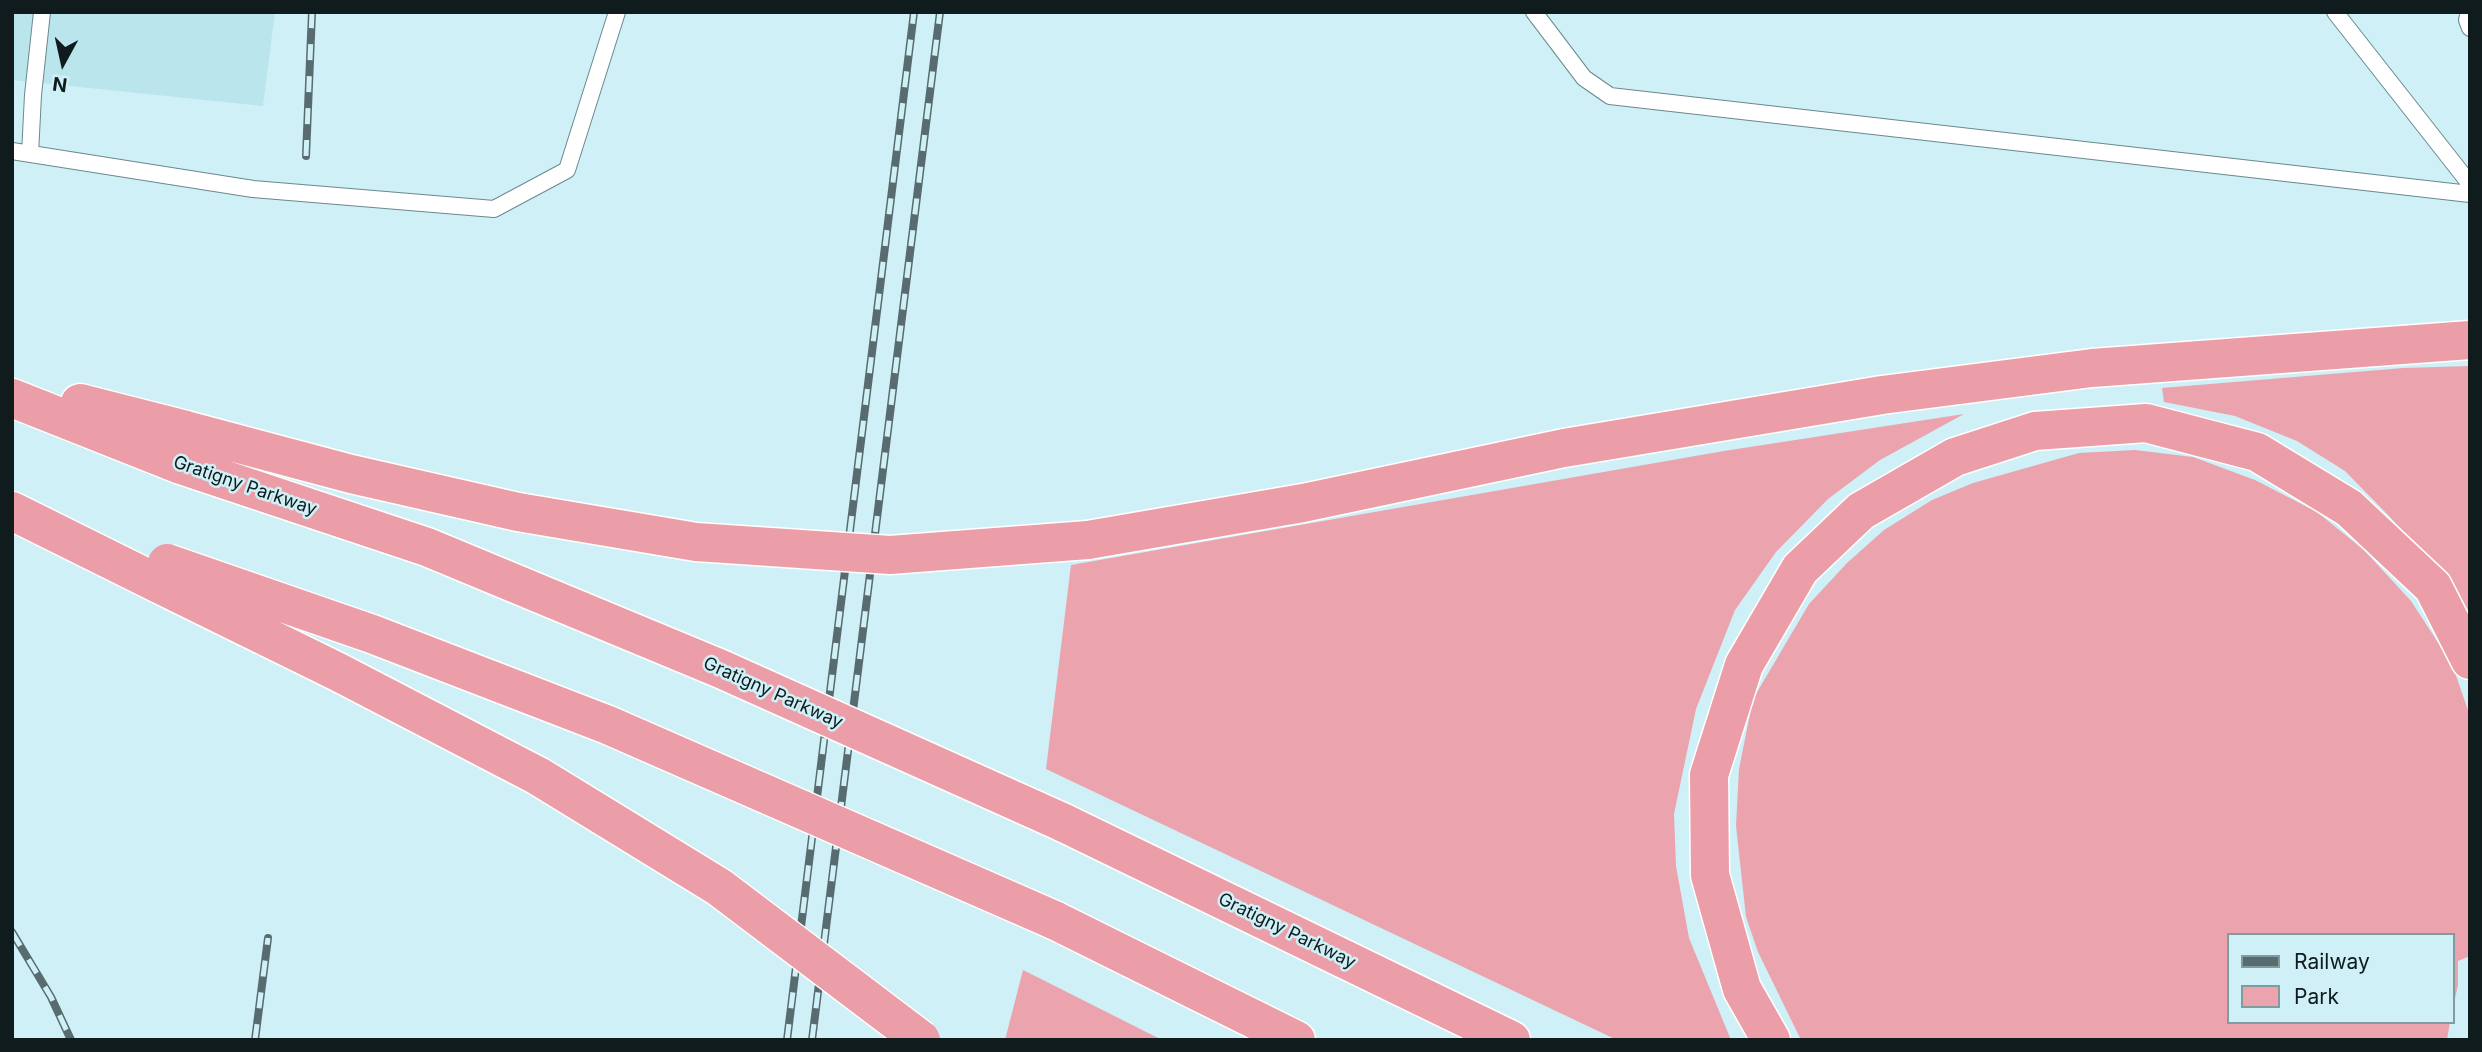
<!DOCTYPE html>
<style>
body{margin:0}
#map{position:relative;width:2482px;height:1052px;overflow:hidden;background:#cff0f6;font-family:Inter,sans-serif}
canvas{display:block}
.frame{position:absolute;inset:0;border:14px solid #0f1b1d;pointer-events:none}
.legend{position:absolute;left:2227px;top:933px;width:228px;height:91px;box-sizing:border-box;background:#cff0f6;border:2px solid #829b9f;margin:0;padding:9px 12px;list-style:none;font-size:21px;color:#0f1b1d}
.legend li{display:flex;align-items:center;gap:14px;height:35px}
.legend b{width:35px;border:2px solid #829b9f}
.north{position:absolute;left:28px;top:28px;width:70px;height:70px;-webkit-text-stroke:5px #cff0f6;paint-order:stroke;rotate:188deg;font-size:19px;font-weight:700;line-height:28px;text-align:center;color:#0f1b1d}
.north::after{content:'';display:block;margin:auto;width:24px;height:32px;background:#0f1b1d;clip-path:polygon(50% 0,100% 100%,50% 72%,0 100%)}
</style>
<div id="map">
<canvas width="2482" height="1052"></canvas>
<div class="frame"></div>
<ul class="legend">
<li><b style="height:9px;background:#586c6f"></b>Railway</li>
<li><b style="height:19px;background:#eba4ad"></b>Park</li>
</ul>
<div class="north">N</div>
</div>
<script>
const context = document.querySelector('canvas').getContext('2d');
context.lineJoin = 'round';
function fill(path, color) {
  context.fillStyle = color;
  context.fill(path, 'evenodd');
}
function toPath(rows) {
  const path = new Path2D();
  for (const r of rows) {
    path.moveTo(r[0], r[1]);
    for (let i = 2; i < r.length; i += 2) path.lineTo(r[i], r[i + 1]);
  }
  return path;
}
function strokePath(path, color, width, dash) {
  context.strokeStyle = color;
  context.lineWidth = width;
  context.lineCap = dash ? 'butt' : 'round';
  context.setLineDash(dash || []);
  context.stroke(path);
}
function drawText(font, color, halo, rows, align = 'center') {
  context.font = font + ' Inter,sans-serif';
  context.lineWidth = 5;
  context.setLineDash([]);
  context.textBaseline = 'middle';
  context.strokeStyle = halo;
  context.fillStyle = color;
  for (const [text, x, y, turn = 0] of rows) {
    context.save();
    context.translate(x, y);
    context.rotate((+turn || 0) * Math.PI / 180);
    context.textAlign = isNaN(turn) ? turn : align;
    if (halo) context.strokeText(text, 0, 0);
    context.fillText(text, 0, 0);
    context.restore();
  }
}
fill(toPath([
 [12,12,275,12,263,106,12,80]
]), '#bbe5ed');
fill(toPath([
 [2470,366,2470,616,2440,573,2389,516,2345,471,2297,441,2235,416,2164,402,2162,388,2403,368],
 [1964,414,1880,460,1828,499,1776,552,1735,610,1696,709,1674,814,1676,866,1689,938,1731,1040,1617,1040,1046,769,1071,565,1724,451],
 [2135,450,2193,457,2255,480,2317,512,2364,550,2411,601,2452,664,2470,716,2470,956,2458,961,2458,985,2452,1012,2452,935,2228,935,2228,1022,2450,1022,2447,1040,1801,1040,1758,952,1746,917,1736,826,1739,769,1753,699,1809,604,1847,563,1884,530,1932,500,1973,483,2079,453],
 [1023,970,1049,983,1162,1040,1005,1040]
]), '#eba4ad');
const service = toPath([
 [1534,12,1584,78,1610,96,2470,194],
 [2335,12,2470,184],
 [2469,12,2467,20,2470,28],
 [12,151,253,189,494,209,567,170,617,12],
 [30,154,33,95,42,12]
]);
const motorway = toPath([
 [12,398,181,465],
 [80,403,186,430],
 [12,511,161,585],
 [1088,540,1303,503,1564,448,1882,395,2092,368,2470,340],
 [1062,822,1511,1040],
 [1054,920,1296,1040],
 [1771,1040,1742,989,1710,875,1709,775,1744,665,1800,569,1861,511,1955,457,2035,431,2146,423,2257,452,2349,508,2433,587,2470,660]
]);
strokePath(service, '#6a898e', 18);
strokePath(motorway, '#fff', 41);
strokePath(service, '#fff', 16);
strokePath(motorway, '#eb9ea7', 38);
const rail = toPath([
 [306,156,312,12],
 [12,932,51,997,71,1040],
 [255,1040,268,938],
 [787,1040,914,12],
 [812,1040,940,12]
]);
strokePath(rail, '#586c6f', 8);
strokePath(rail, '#cff0f6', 5, [16]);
const motorwayBridge = toPath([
 [186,430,351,474,518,512,696,542,890,555,1088,540],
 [181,465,427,547,721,669,1062,822],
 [167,563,372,634,608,725,1054,920],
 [161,585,338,672,538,776,719,887,921,1040]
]);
strokePath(motorwayBridge, '#fff', 41, []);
strokePath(motorwayBridge, '#eb9ea7', 38);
drawText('18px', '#0f1b1d', '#cff0f6', [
 ["Gratigny Parkway",245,486,19],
 ["Gratigny Parkway",773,693,24],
 ["Gratigny Parkway",1287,931,26]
]);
</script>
